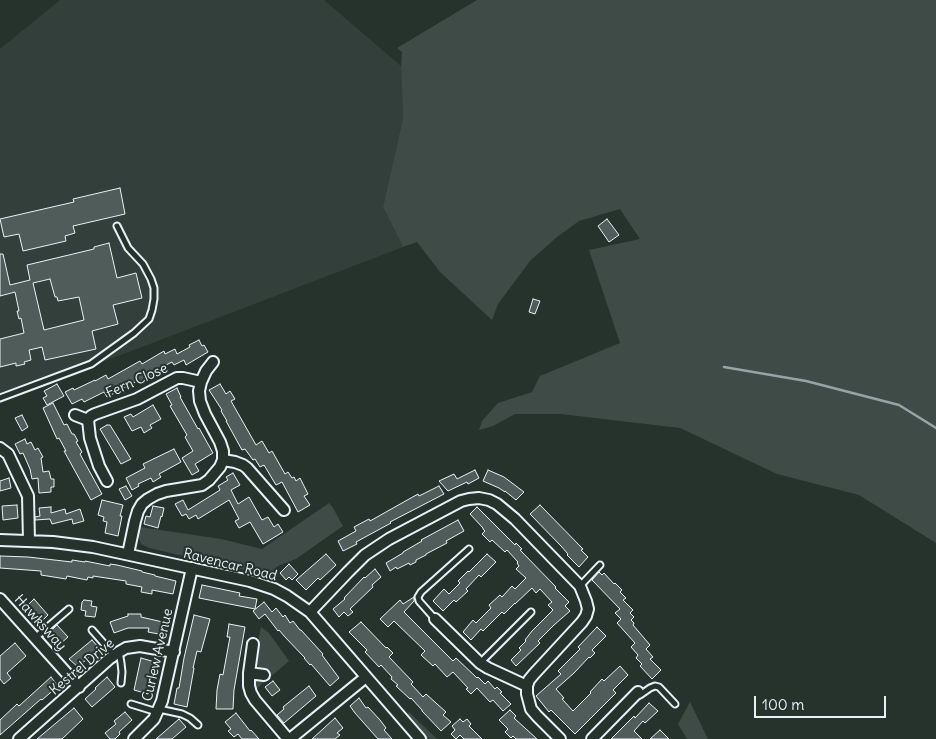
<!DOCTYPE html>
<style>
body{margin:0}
#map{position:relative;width:936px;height:739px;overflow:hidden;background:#26332d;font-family:Delius,sans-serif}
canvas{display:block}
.scale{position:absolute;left:754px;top:696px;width:132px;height:22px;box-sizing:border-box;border:2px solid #e8f1f8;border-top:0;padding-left:6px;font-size:15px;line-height:18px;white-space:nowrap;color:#e8f1f8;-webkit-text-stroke:4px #26332d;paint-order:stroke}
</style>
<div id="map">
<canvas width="936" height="739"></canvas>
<div class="scale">100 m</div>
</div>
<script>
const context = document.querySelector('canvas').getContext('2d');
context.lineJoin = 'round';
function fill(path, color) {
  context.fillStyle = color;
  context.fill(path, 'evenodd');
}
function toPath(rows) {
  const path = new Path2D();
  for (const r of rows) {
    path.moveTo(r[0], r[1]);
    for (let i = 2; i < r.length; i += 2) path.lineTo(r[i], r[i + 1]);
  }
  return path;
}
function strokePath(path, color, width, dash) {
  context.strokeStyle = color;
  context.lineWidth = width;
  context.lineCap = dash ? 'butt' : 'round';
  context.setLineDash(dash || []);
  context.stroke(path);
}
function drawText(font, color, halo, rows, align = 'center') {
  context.font = font + ' Delius,sans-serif';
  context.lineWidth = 4;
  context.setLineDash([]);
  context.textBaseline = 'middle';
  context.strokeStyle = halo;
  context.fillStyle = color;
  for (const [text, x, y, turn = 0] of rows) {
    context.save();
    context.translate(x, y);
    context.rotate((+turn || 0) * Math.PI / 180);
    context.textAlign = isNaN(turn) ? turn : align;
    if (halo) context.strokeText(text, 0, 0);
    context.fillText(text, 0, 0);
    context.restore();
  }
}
fill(toPath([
 [60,0,324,0,401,66,403,118,383,207,403,247,142,347,0,400,0,49]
]), '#333f3a');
fill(toPath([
 [477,0,936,0,936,543,859,495,777,474,680,428,561,414,515,414,493,426,479,430,482,421,498,403,532,392,540,376,620,343,589,250,640,239,620,209,579,221,557,237,530,261,498,304,492,320,440,272,417,242,403,247,383,207,403,118,401,66,402,52,397,48],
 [329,503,333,508,343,526,296,559,278,566,267,575,149,548,141,544,139,538,138,533,140,527,221,539,262,549],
 [261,627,268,632,289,661,255,690,254,681,257,679,260,671,256,663,254,662],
 [690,702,708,739,687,739,678,724],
 [409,712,437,739,428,739,407,715]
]), '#3e4b47');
strokePath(toPath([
 [724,367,806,381,899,405,936,428]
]), '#98a3a5', 2.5);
const building = toPath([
 [120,188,125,214,73,226,75,233,65,236,66,241,23,251,19,234,4,237,0,219,74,202,73,199,120,188],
 [607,219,619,235,609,242,598,226,607,219],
 [109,243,117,278,136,273,142,298,113,305,118,324,92,331,96,349,45,360,42,347,29,350,31,360,24,362,25,364,16,366,16,363,0,367,0,339,24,333,21,318,19,319,17,311,19,311,15,292,0,296,0,254,3,254,10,285,30,280,27,265,94,249,94,247,109,243],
 [50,279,55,297,57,297,58,301,79,297,84,320,44,330,33,283,50,279],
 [533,299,540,301,535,314,529,312,533,299],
 [199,340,202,346,204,345,208,352,186,365,184,360,174,365,172,362,160,368,161,370,149,377,149,378,141,383,139,380,107,397,104,392,84,402,82,399,72,404,65,392,73,388,74,390,95,380,95,381,106,375,108,379,140,361,142,364,164,351,165,354,175,349,177,354,190,347,189,345,199,340],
 [57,384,64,396,47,405,43,398,47,396,44,391,57,384],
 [220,384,226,394,230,391,235,399,231,401,256,445,262,441,269,453,272,451,285,474,288,472,292,478,294,477,296,481,300,478,308,494,304,496,310,505,298,512,282,482,276,485,264,465,260,467,255,459,253,460,245,449,242,450,226,421,227,421,221,411,222,410,209,390,220,384],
 [177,388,181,397,180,397,198,429,199,428,213,453,195,464,199,471,192,475,182,458,193,451,185,437,187,435,170,406,172,405,166,394,177,388],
 [53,403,64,425,67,424,72,434,74,434,78,441,76,442,82,452,80,454,102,494,91,500,64,451,66,451,59,438,57,439,43,408,53,403],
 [153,405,161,419,150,425,152,428,144,433,141,427,132,431,124,417,131,414,133,417,153,405],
 [22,415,28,427,22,431,15,418,22,415],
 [107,425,110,425,131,459,121,464,100,429,107,425],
 [25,439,27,444,31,442,35,450,38,448,43,457,41,458,43,472,49,471,51,479,54,479,54,487,51,487,51,492,39,493,38,478,32,479,30,469,23,453,20,454,15,444,25,439],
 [174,449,181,462,159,474,161,477,153,482,151,478,138,484,139,486,132,490,126,478,145,468,143,464,174,449],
 [475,470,479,478,468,484,467,482,448,491,439,481,454,474,457,479,475,470],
 [488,470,504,477,524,492,516,500,505,491,505,492,499,488,483,481,488,470],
 [233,473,240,485,231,490,238,504,249,497,262,520,268,517,274,527,278,524,283,532,263,544,250,522,239,528,235,521,239,519,229,500,198,519,196,515,189,519,186,514,182,516,175,504,183,500,188,510,220,490,218,486,228,480,226,477,233,473],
 [9,478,11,488,0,491,0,481,9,478],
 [126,486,132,496,125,500,119,489,126,486],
 [439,486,444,494,390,522,391,523,356,542,357,544,343,551,338,541,356,531,354,527,369,519,370,521,418,494,419,496,439,486],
 [102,500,123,505,120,516,122,516,118,536,105,533,107,522,103,521,104,517,98,515,102,500],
 [17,505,18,518,3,520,2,506,17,505],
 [540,505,583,549,581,550,588,557,579,567,567,555,568,554,561,546,530,514,540,505],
 [153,506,164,508,162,517,161,516,158,528,144,524,146,516,150,517,153,506],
 [51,507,51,513,65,509,66,514,80,509,84,521,73,524,72,519,52,524,50,519,35,520,35,517,40,516,39,508,51,507],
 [477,507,515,545,516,543,522,549,520,550,556,587,555,588,569,602,565,606,570,611,554,625,538,641,540,643,516,666,511,660,521,650,519,648,526,641,525,640,532,631,553,610,548,605,552,602,540,589,536,593,532,588,515,604,515,603,504,614,502,612,483,631,481,629,471,640,463,632,473,620,476,623,491,608,489,605,500,595,502,597,512,586,515,589,526,578,516,569,519,566,517,563,518,562,507,550,505,552,492,540,490,542,482,534,485,531,483,529,483,528,470,514,477,507],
 [458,520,464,531,446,541,447,543,426,554,426,555,416,560,416,562,410,565,409,563,397,569,396,567,390,571,386,563,403,553,403,552,422,541,421,540,458,520],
 [326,554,336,565,320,580,318,578,306,590,296,580,326,554],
 [487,554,496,562,481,577,479,575,466,589,468,591,456,602,454,600,443,611,433,601,444,589,449,594,460,583,458,581,468,571,469,572,487,554],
 [0,556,28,557,72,562,72,560,85,562,85,561,110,566,110,564,117,565,142,571,142,572,155,575,155,576,176,581,173,594,152,590,152,594,141,592,142,587,126,584,126,581,93,576,93,578,88,577,87,580,67,576,66,579,41,575,41,571,0,568,0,556],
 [289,564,298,574,292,580,289,577,286,580,280,573,289,564],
 [375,569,381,577,372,585,373,587,350,609,353,612,348,616,344,612,339,617,333,609,345,599,344,598,364,577,365,578,375,569],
 [599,572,602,575,604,573,614,584,615,583,622,590,620,592,626,598,623,600,633,610,630,613,634,617,631,620,634,623,633,625,650,645,646,649,653,657,650,659,661,670,652,679,640,666,642,664,636,658,638,655,631,647,635,643,617,623,621,619,615,613,620,609,592,580,599,572],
 [202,585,240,593,239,596,257,599,255,609,199,598,202,585],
 [414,597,414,601,404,612,453,661,456,658,477,678,478,677,485,684,488,681,495,689,497,687,502,692,500,693,511,704,503,711,493,700,490,702,477,688,471,694,466,689,468,688,453,672,447,677,435,664,433,666,421,655,425,651,394,621,388,627,380,619,400,600,403,604,414,597],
 [34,599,48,615,40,623,26,607,34,599],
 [84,600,92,601,91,606,97,607,95,617,85,616,86,611,81,610,82,602,84,600],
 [264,602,272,612,276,608,283,617,285,615,290,623,293,621,300,630,301,630,323,654,322,655,339,678,330,686,311,664,310,665,304,658,305,658,285,637,279,630,278,631,265,614,259,619,253,611,264,602],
 [128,614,141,614,141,617,167,623,164,635,148,632,149,628,128,628,114,633,110,622,128,616,128,614],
 [194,615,210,619,201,652,197,651,193,668,194,668,187,707,174,704,177,688,179,688,184,658,194,615],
 [361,622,386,648,387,647,393,653,389,657,413,682,411,684,423,697,426,694,446,712,443,715,451,722,441,731,422,711,422,710,411,698,410,699,396,686,398,685,391,679,392,677,381,665,379,667,365,652,367,650,349,632,361,622],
 [229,624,245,627,234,690,233,709,216,709,217,690,220,674,223,675,230,637,227,637,229,624],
 [57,625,68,637,59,645,49,633,57,625],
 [597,627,606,636,592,650,595,653,590,658,589,657,574,673,556,689,564,698,562,699,573,711,591,693,590,692,602,679,604,681,620,666,628,675,613,690,616,693,575,734,551,710,549,712,536,696,561,674,558,671,580,649,578,647,597,627],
 [92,640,99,648,78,667,69,659,92,640],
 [15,643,26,656,7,673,11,678,4,684,0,679,0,656,15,643],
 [141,658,155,662,148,694,134,690,141,658],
 [51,677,58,686,42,700,41,699,0,735,0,720,17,704,19,706,51,677],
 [107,677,115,687,92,707,85,699,96,689,95,688,107,677],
 [273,681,280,690,272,696,265,687,273,681],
 [309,686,316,696,284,723,277,715,284,709,283,707,309,686],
 [359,698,366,708,368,707,380,720,386,728,384,730,392,739,378,739,355,713,350,706,359,698],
 [649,703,658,711,645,723,643,721,634,731,642,739,611,739,634,716,635,718,649,703],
 [74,708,83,719,62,739,37,739,74,708],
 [510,710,516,716,514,718,537,739,516,739,513,736,511,738,505,732,508,729,499,720,510,710],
 [125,712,132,720,119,732,120,734,115,739,110,739,105,733,116,724,114,721,125,712],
 [236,713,250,731,251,730,259,739,242,739,238,734,234,737,228,731,231,729,225,722,236,713],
 [335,718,343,728,337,733,340,735,335,739,312,739,335,718],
 [179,719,186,727,172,739,156,739,179,719],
 [460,719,463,722,467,719,471,724,469,726,482,739,464,739,460,735,456,739,451,734,455,730,452,726,460,719],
 [660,730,669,739,650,739,660,730]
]);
fill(building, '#505c59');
strokePath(building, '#e8f1f8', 1);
const service = toPath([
 [0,398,91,364,134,333,149,319,152,310,154,299,154,288,151,279,143,264,128,248,117,226],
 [580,586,600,565],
 [435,619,419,601,418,597,421,592,469,549],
 [92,630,114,655],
 [35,638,69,609],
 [117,653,120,657,121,663,122,672,121,683],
 [480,663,531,612],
 [640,695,650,688,655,686,659,687,675,704],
 [131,704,157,712],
 [159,709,182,714,190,718,198,725]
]);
const minor = toPath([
 [75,415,88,420],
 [0,448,8,454,28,496,29,541],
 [223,460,235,462,243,465,247,468,284,510],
 [107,481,99,466,90,438,88,420,91,416,95,414,137,399,177,378,183,378,201,382],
 [0,540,53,542,93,547,250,581,274,589,287,596,310,612,420,739],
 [128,554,135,521,138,511,142,504,148,499,157,494,166,491,202,485,209,480,220,467,223,460,223,451,220,442,205,414,200,401,199,391,201,382,206,371,213,362],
 [0,599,79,687],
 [310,612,348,572,365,555,389,539,461,501,469,499,479,498,489,500,497,504,515,519,580,586,586,601,588,609,586,616,582,622,534,674,529,680,527,686,527,694,531,709,537,716,560,739],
 [435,619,480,663,488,668,527,686],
 [253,644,249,673,249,686,251,693,255,700,288,739],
 [249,673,264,675],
 [19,739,109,659,119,652,126,648,140,646,174,652],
 [134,739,154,719,162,701,192,568],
 [290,739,366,677],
 [592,739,638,692]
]);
strokePath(service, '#e8f1f8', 9);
strokePath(minor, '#e8f1f8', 14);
strokePath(service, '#26332d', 5);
strokePath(minor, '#26332d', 10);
drawText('14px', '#e8f1f8', '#26332d', [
 ["Fern Close",137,381,-24],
 ["Ravencar Road",230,565,14],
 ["Hawksway",40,623,48],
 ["Curlew Avenue",158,655,-77],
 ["Kestrel Drive",82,667,-40]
]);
</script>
